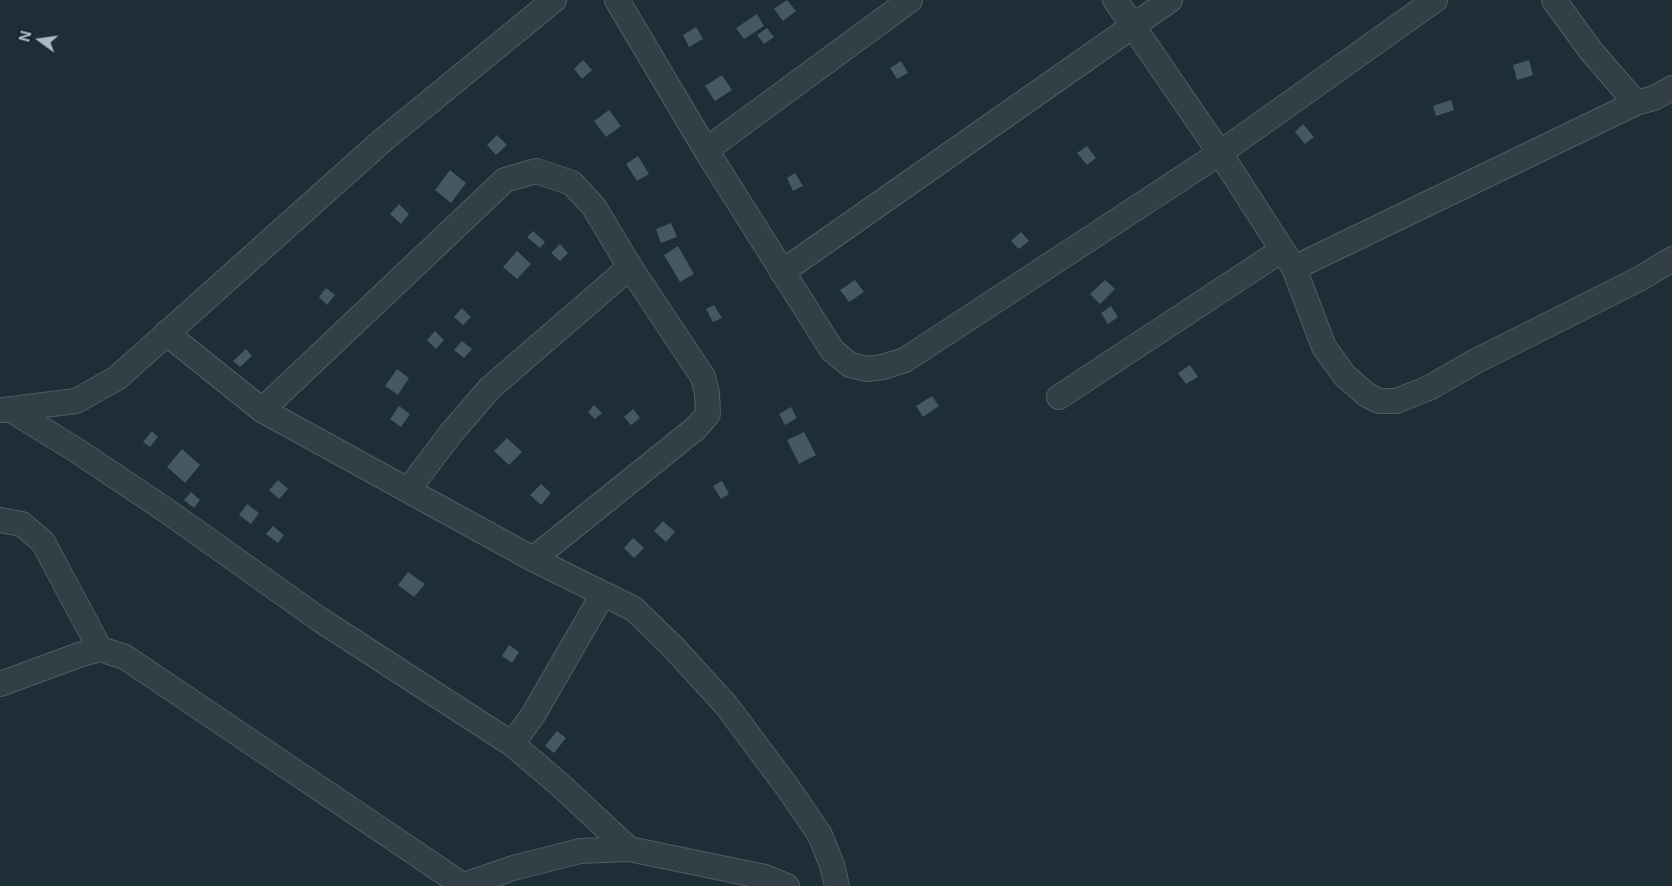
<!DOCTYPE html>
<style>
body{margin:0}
#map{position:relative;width:1672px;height:886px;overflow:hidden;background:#1e2e36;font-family:Inter,sans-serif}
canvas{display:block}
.north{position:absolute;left:15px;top:15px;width:50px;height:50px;-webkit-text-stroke:4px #17242b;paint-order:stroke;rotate:284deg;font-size:14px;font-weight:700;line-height:20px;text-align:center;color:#abbac4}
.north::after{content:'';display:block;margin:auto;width:18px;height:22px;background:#abbac4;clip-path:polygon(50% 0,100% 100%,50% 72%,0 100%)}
</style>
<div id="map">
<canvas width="1672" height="886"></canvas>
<div class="north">N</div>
</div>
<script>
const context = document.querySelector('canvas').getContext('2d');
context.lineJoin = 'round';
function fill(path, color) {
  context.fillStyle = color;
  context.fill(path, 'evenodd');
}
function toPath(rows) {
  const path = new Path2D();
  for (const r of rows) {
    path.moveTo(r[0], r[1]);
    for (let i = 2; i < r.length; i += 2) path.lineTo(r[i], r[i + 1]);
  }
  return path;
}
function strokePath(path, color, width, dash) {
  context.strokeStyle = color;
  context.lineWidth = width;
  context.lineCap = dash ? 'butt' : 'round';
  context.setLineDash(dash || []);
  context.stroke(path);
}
fill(toPath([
 [787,0,796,11,783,21,774,9],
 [757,14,764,26,744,39,736,28],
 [696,27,703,39,689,47,683,35],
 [767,28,774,37,764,44,757,35],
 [583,60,592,70,582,79,574,69],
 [1529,60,1533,75,1517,80,1513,65],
 [901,61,908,73,897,79,890,68],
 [722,75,732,90,715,101,705,86],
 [1451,100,1454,110,1436,116,1433,106],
 [609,110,621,126,606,137,594,121],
 [1303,124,1314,137,1305,144,1295,132],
 [497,135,507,145,496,155,487,145],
 [1087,146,1096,158,1087,165,1077,153],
 [638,156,649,174,637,181,626,164],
 [450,170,466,183,451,203,435,190],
 [795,173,803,186,793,191,787,178],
 [399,204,409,214,401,224,390,214],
 [671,223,677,237,661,243,656,229],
 [533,231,545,242,540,248,527,237],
 [1021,232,1029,241,1019,249,1011,241],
 [560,244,568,253,560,261,551,253],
 [678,246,694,274,680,282,664,255],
 [517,251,531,264,517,279,503,267],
 [855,280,864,292,849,302,840,290],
 [1105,280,1115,289,1100,304,1090,294],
 [326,288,335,295,327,305,319,297],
 [714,305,722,318,713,322,706,309],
 [1111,306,1118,317,1108,324,1101,313],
 [462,308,471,317,463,325,454,317],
 [435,331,444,340,436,349,427,340],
 [462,341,472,349,464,358,454,350],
 [246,349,252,356,240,367,233,361],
 [1190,365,1198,377,1186,384,1178,373],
 [397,369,409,378,398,395,385,386],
 [932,396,939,406,923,417,916,406],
 [594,405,602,413,595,419,588,412],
 [399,406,410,414,401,427,390,419],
 [791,407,797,418,785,425,779,414],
 [633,409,640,418,631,425,624,417],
 [152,431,158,437,150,447,143,442],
 [804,432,816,455,799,464,787,440],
 [507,438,522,452,509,465,494,451],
 [182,449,200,465,185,483,167,467],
 [278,480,288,489,279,499,269,490],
 [722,481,729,494,721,499,713,486],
 [541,484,551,493,541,505,530,495],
 [191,492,200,500,194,508,184,500],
 [247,504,259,513,251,524,239,515],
 [663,521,675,532,666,542,654,531],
 [273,526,284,535,278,543,266,534],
 [633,538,644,548,634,558,624,548],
 [408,572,425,584,414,597,398,585],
 [509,645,519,652,512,663,502,656],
 [557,731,566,738,554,753,545,746]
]), '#465863');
const street = toPath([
 [617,0,706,150,832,350,850,365,867,369,883,367,905,360,1220,153,1435,0],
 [1115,0,1220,153,1294,268,1636,103],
 [1554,0,1591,51,1636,103,1654,98,1672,88],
 [706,150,910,0],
 [1294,268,1324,347,1345,376,1367,395,1379,401,1396,401,1429,388,1474,362,1641,278,1672,259],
 [782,272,1170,0],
 [166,333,262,410,533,559,634,609,674,648,726,705,788,788,820,835,832,865,837,886],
 [1059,397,1282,250],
 [4,410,76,401,117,378,383,140,554,0],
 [11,410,76,450,167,511,319,619,512,744,558,783,629,849],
 [262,410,505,180,536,171,572,183,594,207,630,267,703,377,707,393,708,414,696,428,533,559],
 [408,490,452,432,490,388,630,267],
 [0,520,22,524,43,542,100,649],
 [0,684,79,655,100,649,125,657,464,886],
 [512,744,533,715,603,594],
 [461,886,513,868,580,851,629,849,765,877,787,886]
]);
strokePath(street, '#4f5d65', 26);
strokePath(street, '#323f47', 24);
</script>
